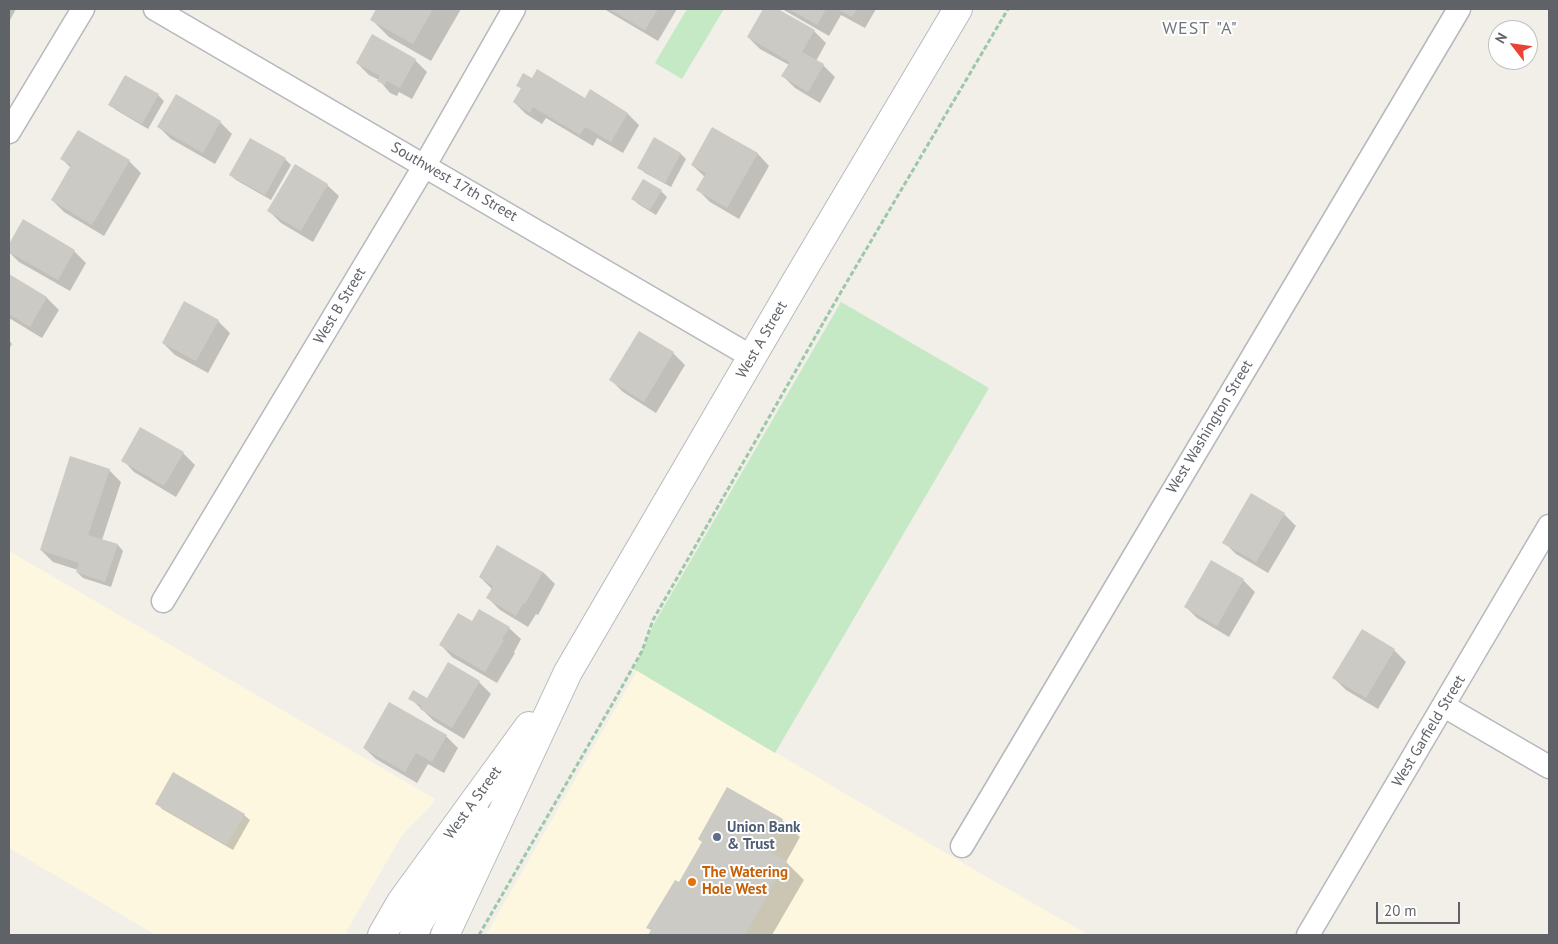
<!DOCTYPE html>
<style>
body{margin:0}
#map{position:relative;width:1558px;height:944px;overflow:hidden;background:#f1efe8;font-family:"PT Sans",sans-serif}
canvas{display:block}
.frame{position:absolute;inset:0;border:10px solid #5f6368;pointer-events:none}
.north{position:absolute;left:1488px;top:20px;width:50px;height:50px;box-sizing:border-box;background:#fff;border:1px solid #bfc1c3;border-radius:50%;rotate:300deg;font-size:14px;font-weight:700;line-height:20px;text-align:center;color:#5f6368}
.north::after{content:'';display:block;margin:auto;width:18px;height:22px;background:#ea4335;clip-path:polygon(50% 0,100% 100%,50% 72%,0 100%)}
.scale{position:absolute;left:1376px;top:902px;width:84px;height:22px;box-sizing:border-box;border:2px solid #5f6368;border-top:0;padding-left:6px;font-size:15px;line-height:18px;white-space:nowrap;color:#5f6368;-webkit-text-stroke:4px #fff;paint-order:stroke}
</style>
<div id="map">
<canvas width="1558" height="944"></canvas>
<div class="frame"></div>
<div class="north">N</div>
<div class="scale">20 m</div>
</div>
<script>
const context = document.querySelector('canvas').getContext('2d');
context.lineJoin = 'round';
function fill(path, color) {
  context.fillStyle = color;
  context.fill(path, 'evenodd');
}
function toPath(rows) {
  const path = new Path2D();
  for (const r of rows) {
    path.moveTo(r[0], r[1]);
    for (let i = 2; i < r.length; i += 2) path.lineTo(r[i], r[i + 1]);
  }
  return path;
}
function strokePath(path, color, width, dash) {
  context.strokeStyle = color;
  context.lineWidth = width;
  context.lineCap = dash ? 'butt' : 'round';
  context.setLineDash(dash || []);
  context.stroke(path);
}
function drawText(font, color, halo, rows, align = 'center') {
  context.font = font + ' "PT Sans",sans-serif';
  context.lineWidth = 4;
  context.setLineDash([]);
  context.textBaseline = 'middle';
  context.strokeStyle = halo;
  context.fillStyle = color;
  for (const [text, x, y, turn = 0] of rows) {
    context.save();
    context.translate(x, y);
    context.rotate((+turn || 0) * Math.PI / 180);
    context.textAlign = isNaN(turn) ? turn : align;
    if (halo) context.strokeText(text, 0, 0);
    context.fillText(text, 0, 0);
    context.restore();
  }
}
fill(toPath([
 [9,551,435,799,431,806,402,835,346,932,351,935,156,935,9,848],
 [637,671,985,876,1089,935,486,935]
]), '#fef7e0');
fill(toPath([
 [687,9,724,9,682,79,655,63],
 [841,302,989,388,775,753,634,669,655,622]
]), '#c5e8c5');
fill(toPath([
 [9,9,16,9,9,22],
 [378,9,461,9,431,61,389,37,371,19],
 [604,9,677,9,658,41],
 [765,9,776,9,814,31,826,43,816,61,823,65,835,77,820,103,795,88,783,76,789,65,760,49,748,37],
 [782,9,876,9,865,28,841,15,829,36],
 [415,60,427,72,412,99,399,92,397,96,390,93,379,80,369,75,357,63],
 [125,77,158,95,164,101,148,129,116,110,110,104],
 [518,85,585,100,627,113,639,125,623,153,597,138,593,146,546,118,542,124,526,114,514,102,522,89],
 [220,122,232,134,215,164,171,139,159,127],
 [713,129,758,154,769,166,739,219,710,202,698,190,705,177,692,165],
 [681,154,686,159,671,187,645,173,639,167],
 [62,159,129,161,141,173,104,236,64,212,52,200,71,168],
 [285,159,291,165,271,200,236,180,230,175],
 [327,185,339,196,313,242,281,223,269,211],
 [661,191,667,197,656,215,638,204,633,199],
 [23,221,74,251,86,263,70,291,19,262,9,252,9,246],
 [9,276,47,298,59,310,42,338,9,318],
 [218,321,230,333,208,373,175,355,163,343],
 [9,340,12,344,9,349],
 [673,353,685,365,656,413,623,392,611,380],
 [183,453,195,465,176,497,134,472,123,460],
 [109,470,121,482,102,540,118,545,123,551,111,587,83,578,77,572,78,570,53,562,41,550],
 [1284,514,1296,526,1268,573,1236,554,1224,542],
 [1211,561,1243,580,1255,592,1229,637,1197,618,1185,606],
 [543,572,555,584,538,615,536,614,528,627,500,610,488,598,493,590,480,577],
 [473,623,509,628,521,639,514,652,515,653,497,683,452,657,441,645],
 [1394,650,1406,662,1378,709,1346,690,1334,678],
 [479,682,491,694,464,739,434,721,410,698,427,700],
 [446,736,458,748,444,773,428,764,417,783,376,759,364,748],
 [157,803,244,815,250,820,233,850,162,809],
 [782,820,800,837,786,862,804,880,772,935,650,935,652,931,648,927,679,884]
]), '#0003');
fill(toPath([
 [376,9,433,9,413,44,370,20],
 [609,9,658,9,645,30],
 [763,9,778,9,815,30,802,52,824,64,808,92,781,76,790,62,747,37],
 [789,9,826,9,817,25],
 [838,9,857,9,852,17],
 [372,34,416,59,400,88,387,81,385,85,377,81,380,76,356,63],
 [537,69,585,98,590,89,628,113,611,142,585,127,580,135,533,107,530,113,513,102,521,88,516,86,523,73,532,78],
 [125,75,159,94,142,124,108,105],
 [176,94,221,121,203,153,157,127],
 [712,127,758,153,727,208,696,190,706,173,691,165],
 [78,130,130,160,92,225,51,200,71,165,60,159],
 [654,137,681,153,665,183,637,168],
 [250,138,286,158,265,195,229,175],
 [295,164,328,184,301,231,267,211],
 [643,179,662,190,650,210,631,199],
 [23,219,75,250,58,280,9,252,9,244],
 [9,274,47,297,30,327,9,314],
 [184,301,219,320,196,361,162,343],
 [639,331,674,352,644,402,609,380],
 [140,427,184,452,164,486,121,461],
 [70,456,110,469,88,535,118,544,105,582,76,572,79,563,40,550],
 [1251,493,1285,513,1256,562,1222,543],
 [497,545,543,572,525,604,523,603,516,616,486,598,493,586,479,577],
 [1211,560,1244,579,1217,626,1184,607],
 [479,609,510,627,502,639,504,640,485,672,439,645,458,613,472,621],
 [1362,629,1395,649,1366,698,1332,678],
 [448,662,480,681,452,728,420,709,422,706,408,699,413,690,427,698],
 [389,702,447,735,432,762,416,753,405,772,363,748],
 [173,772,245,814,227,845,155,804],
 [727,787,783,819,766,849,787,861,745,935,648,935,651,930,646,928,675,880,679,882,702,842,698,839]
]), '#cccac5');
const minor = toPath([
 [155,9,752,357],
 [9,132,83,9],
 [163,601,425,165,514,9],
 [1444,706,1549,767],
 [962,846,1459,9],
 [1308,935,1549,526]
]);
const secondary = toPath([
 [382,935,401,902,529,726],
 [414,935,418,924,480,819],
 [445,935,568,672,798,278,958,9]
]);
strokePath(minor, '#b5b8bc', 25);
strokePath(secondary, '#b6babf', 30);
strokePath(toPath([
 [479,935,614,701,642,651,653,620,838,297,1008,9]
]), '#9cc7a9', 3, [5, 2.5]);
strokePath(minor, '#fff', 22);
strokePath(secondary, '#fff', 28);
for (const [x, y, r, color] of [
 [717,837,5,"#5c6f8a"],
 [692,882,5,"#e8710a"]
]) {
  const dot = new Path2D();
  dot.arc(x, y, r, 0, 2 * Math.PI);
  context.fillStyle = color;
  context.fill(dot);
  strokePath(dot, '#fff', 2);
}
drawText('15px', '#5f6368', '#fff', [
 ["Southwest 17th Street",454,182,30],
 ["West B Street",340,306,-59],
 ["West A Street",762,340,-60],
 ["West Washington Street",1210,427,-59],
 ["West Garfield Street",1429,731,-59],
 ["West A Street",473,803,-54]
]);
drawText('bold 15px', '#4e5e75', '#fff', [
 ["Union Bank",727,828],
 ["& Trust",727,845]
], 'left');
drawText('bold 15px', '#c56008', '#fff', [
 ["The Watering",702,873],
 ["Hole West",702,890]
], 'left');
context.letterSpacing = '1px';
drawText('18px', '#70757a', '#fff', [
 ["WEST \"A\"",1200,29]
]);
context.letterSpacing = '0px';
</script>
